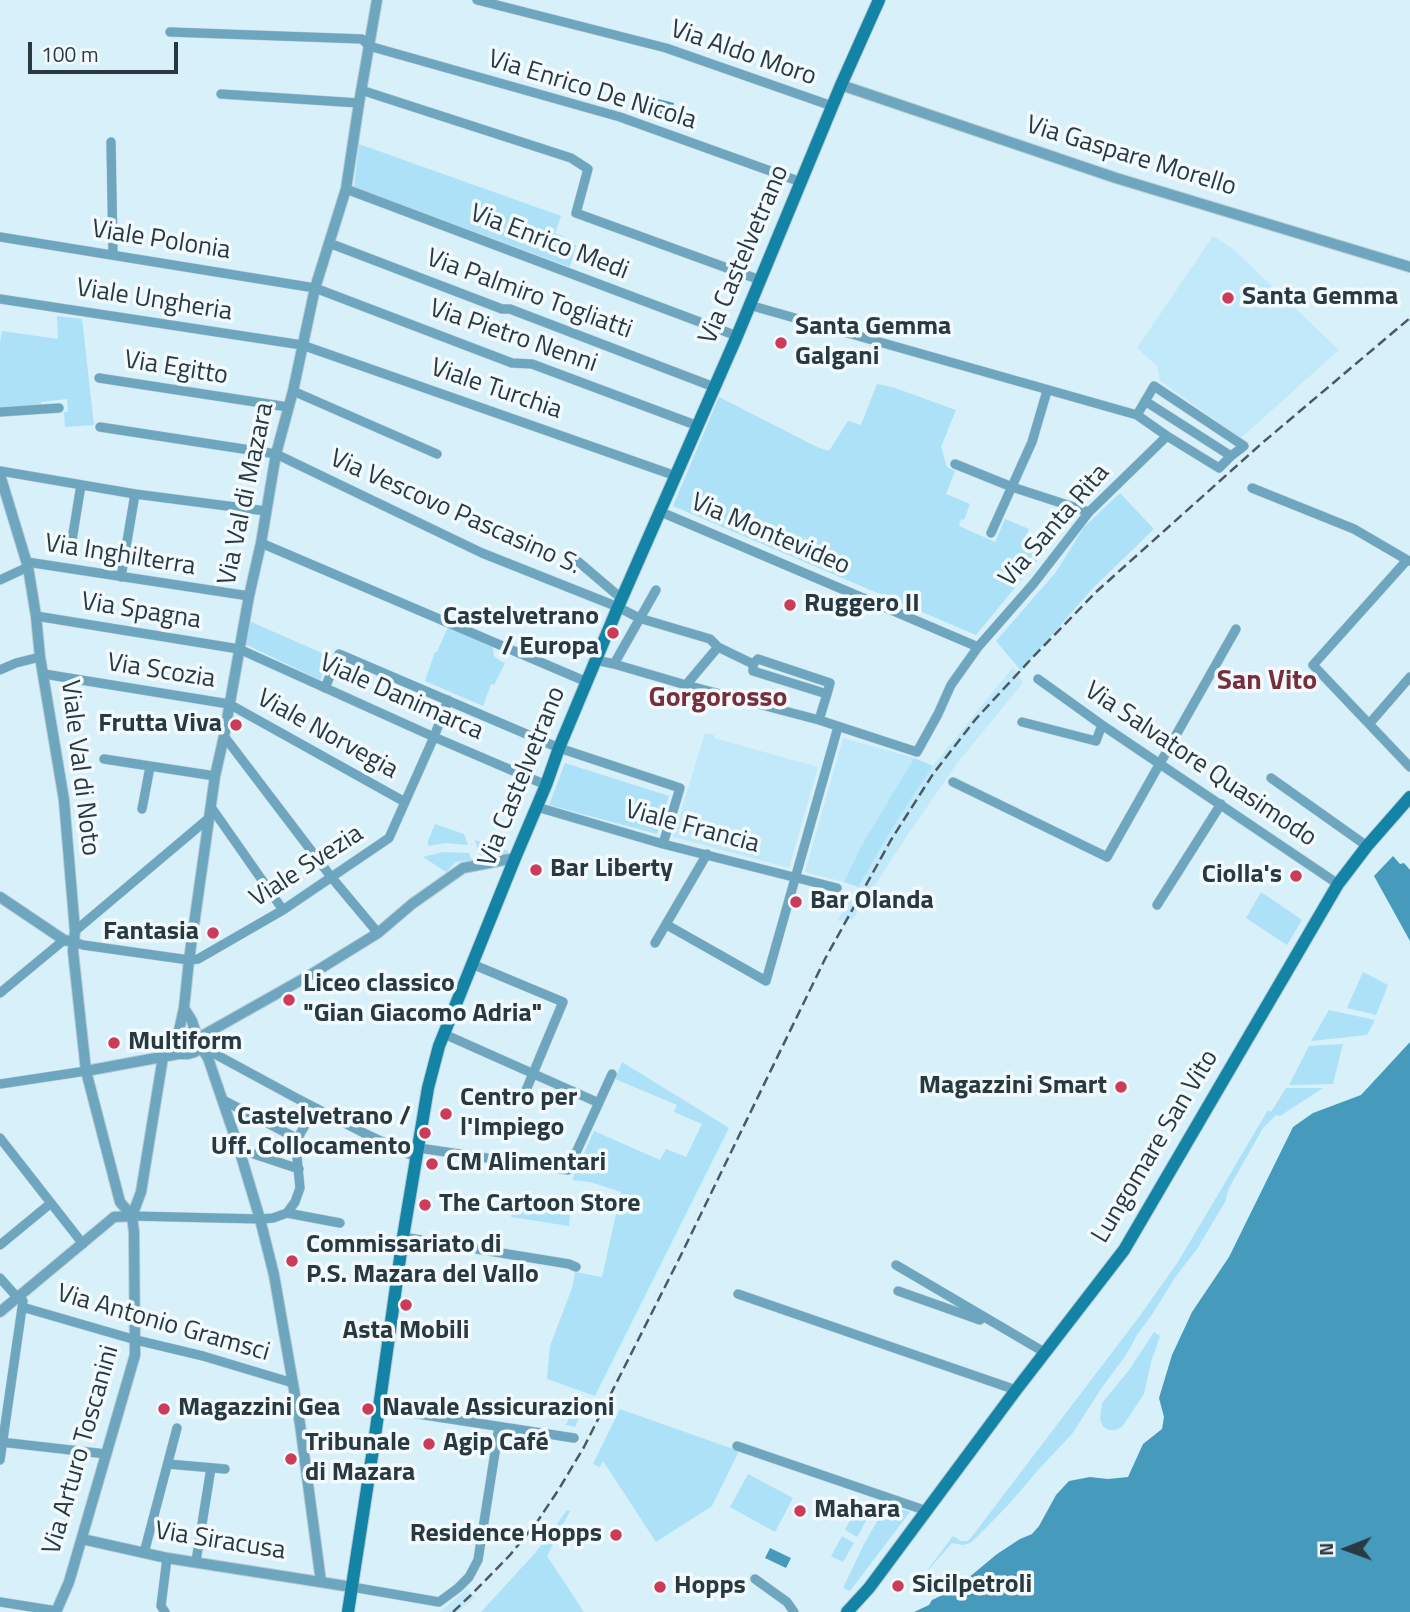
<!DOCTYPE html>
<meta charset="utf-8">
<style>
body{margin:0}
#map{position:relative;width:1410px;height:1612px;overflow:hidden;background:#d8f0fa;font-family:"Titillium Web",sans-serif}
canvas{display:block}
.north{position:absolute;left:1312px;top:1514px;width:70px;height:70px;-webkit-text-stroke:5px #f2fafd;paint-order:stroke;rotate:269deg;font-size:19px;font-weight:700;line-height:28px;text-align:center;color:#293940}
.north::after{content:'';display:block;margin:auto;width:24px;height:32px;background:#293940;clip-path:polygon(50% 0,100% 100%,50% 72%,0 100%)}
.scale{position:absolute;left:28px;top:42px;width:150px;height:32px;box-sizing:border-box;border:4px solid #293940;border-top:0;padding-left:9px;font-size:21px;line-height:24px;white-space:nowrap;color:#293940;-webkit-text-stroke:5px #f2fafd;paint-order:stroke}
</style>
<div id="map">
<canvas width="1410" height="1612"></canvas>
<div class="north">N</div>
<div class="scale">100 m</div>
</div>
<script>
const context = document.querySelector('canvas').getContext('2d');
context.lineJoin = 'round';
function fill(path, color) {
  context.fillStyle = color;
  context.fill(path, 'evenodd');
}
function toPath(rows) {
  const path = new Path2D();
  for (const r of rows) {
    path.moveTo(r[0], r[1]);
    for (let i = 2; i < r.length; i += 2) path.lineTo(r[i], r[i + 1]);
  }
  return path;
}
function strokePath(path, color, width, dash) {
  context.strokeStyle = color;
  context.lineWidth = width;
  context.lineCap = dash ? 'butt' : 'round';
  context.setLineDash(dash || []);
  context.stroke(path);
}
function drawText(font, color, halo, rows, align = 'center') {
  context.font = font + ' "Titillium Web",sans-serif';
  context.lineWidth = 7;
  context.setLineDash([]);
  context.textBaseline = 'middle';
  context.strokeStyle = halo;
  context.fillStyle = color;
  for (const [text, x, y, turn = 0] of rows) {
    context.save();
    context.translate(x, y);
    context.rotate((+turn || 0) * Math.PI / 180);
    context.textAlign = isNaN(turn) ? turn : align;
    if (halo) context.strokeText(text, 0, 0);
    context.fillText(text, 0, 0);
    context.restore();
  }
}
fill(toPath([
 [1213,236,1232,248,1339,350,1241,438,1160,381,1157,366,1137,348],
 [1013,667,1023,683,958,762,907,836,853,919,837,921,893,827,933,766],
 [705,733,714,735,714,738,818,767,789,868,673,837],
 [843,738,914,758,860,848,844,882,805,872],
 [467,1589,475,1597,458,1612,440,1612]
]), '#c2e9fa');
fill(toPath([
 [359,144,561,216,555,233,563,236,562,240,576,245,570,267,354,187],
 [57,316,82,319,94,425,65,427,64,412,68,412,67,399,41,402,41,407,0,409,0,342,2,331,58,339],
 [877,384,895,388,956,410,941,447,947,467,955,471,946,494,970,504,964,520,961,519,959,526,995,542,1005,519,1029,529,1024,540,1046,550,976,635,673,506,719,397,817,447,829,451,848,421,861,425],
 [1120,493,1154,529,1092,589,1021,671,996,641,1056,572,1084,527],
 [249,621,329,656,320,680,245,644],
 [450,626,493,647,494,656,499,660,505,663,494,685,491,684,483,706,425,681,435,652,437,652,447,629],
 [914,758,933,766,893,827,858,887,844,882,860,848],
 [565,763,669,796,657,834,549,805],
 [435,824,464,834,468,845,445,843,428,846,428,841],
 [475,840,508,851,507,854,481,859],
 [443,852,469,853,472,860,456,862,446,872,423,857],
 [1261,892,1302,920,1287,945,1246,918],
 [1363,972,1388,985,1376,1015,1347,1008],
 [1329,1010,1375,1020,1367,1035,1311,1041],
 [1343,1044,1333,1084,1289,1085,1309,1046],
 [622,1062,729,1128,595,1396,547,1379,550,1346,572,1288,575,1272,602,1277,621,1192,590,1182,572,1180,594,1131,660,1160,666,1149,686,1157,702,1124,674,1112,677,1105,615,1079],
 [1286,1088,1323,1088,1280,1116,1276,1115,1263,1128,1229,1188,1225,1202,1197,1249,1176,1276,1153,1313,1137,1335,1126,1355,1103,1386,1072,1434,1039,1469,1010,1503,978,1536,970,1543,963,1545,952,1543,923,1576,953,1536,961,1541,967,1541,970,1539,1139,1317,1178,1262,1268,1110,1271,1112],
 [513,1206,570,1215,569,1226,511,1217],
 [1154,1332,1160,1336,1151,1362,1144,1394,1122,1427,1115,1430,1109,1430,1103,1427,1100,1419,1102,1403,1129,1370],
 [564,1401,583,1408,575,1427,566,1425,569,1418,557,1416],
 [620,1409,739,1451,712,1506,656,1542,603,1461,600,1467,593,1464],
 [748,1474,793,1498,775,1532,730,1507],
 [887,1504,910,1512,850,1591,843,1588,864,1544],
 [567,1510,570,1511,547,1556,584,1612,481,1612,536,1552],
 [853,1514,866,1521,857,1537,845,1530],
 [842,1536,854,1543,843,1562,831,1556]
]), '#ace1f8');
fill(toPath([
 [658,99,674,103,671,114,666,113,661,115,654,112,653,105],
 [1393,856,1400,864,1404,863,1410,870,1410,941,1374,876],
 [1410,1042,1410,1612,914,1612,929,1605,932,1600,955,1589,997,1554,1020,1539,1032,1534,1039,1526,1056,1495,1069,1481,1090,1477,1108,1479,1128,1477,1143,1444,1162,1429,1164,1417,1159,1398,1172,1355,1192,1312,1229,1257,1293,1127,1313,1113,1361,1095],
 [770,1548,791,1558,786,1568,765,1558]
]), '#469abb');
fill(toPath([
 [1373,877,1410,943,1410,944,1407,942,1371,879]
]), '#d8f0fa');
const minor = toPath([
 [477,0,666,48,832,106],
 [170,32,362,39,369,46,620,117,801,182],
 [361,90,571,158,588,169,576,213,760,280],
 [221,94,359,103],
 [111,142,113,254],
 [346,189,737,336],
 [0,237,315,288,512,363,532,364,698,426],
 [329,243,502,309,510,309,714,387],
 [0,299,302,345,676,476],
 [749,305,1137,415,1167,436,1219,468,1231,456,1244,446,1154,386,1137,415],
 [99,378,288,407],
 [293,391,437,454],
 [1145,401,1231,456],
 [0,412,59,408],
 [100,427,276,454,482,553,618,607,639,618,710,639,718,647,753,664],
 [955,464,1012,487,1089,512],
 [0,471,135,494,266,511],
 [1252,488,1354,529,1409,561],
 [661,512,978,647],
 [991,533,1032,442,1047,391],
 [72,540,81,485],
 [261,543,587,682],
 [574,558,622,599],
 [1407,560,1313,665,1410,767],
 [27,562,249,596],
 [121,577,135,494],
 [0,580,28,567],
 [36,616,239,649,434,737,546,785],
 [758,659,830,683,827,694,753,671,753,664,758,659],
 [596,660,614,664,686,685,819,720,917,752,938,714,951,685,978,647,1034,583,1089,512,1167,436],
 [614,664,656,590],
 [0,670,16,663,40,657],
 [44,674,229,704,405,802],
 [1038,679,1102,725,1338,884],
 [686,685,718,647],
 [325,688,339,654,559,748,680,788,663,844],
 [819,720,827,694],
 [1022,722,1096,741,1102,725],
 [1370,723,1410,677],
 [224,736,332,878,378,933],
 [104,759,215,776],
 [1271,778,1367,846],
 [953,782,1107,857,1236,629],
 [211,807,283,910],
 [537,807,663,844,837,888],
 [142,809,150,767],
 [1157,905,1221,804],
 [667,925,766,981,838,727],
 [75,931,209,818],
 [74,942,83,945,189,960,198,959,283,910,389,838,434,737,448,700],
 [655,943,707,854],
 [472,964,563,1002,524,1095],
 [0,993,64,940],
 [444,1034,599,1103],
 [202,1047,298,1099,364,1133,417,1158],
 [0,1084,86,1071],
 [223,1100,298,1139],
 [0,1138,83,1244],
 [419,1148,568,1170,612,1074],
 [239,1149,299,1169],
 [287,1213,340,1223],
 [132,1216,260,1219,273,1218,287,1213,295,1202,300,1188,296,1147,300,1134,315,1108],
 [403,1237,569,1264,576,1267],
 [0,1245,51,1203],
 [896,1265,1044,1352],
 [0,1278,17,1297],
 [898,1291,980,1320],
 [738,1294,1016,1390],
 [22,1307,136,1340,203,1356,293,1383],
 [379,1408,574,1438],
 [0,1442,106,1454],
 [737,1446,927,1511],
 [0,1460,23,1301],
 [168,1464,225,1469],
 [144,1553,177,1428],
 [196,1561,211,1468],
 [755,1579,787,1602,794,1612],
 [352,1587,439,1602,458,1588,469,1577,478,1560,499,1427],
 [0,1602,57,1611],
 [165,1612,161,1606,167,1558]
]);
const tertiary = toPath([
 [841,85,1116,178,1410,267],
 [0,475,28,567,36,616,40,657,64,800,75,931,73,951,86,1071,120,1202,132,1216],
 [0,897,64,940,74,942],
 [184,1008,192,1021,196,1033],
 [178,1035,184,1008,189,960,215,776,224,736,249,596,261,543,276,454,293,391,315,288,346,189,359,103,377,0],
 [200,1037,310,975,378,933,412,904,463,868,515,858],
 [201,1047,208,1058,239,1149,260,1219,274,1275,300,1424,321,1582],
 [86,1071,178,1054,188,1054,195,1052,201,1047,200,1037,191,1032,178,1035,173,1040,172,1045,174,1050,178,1054],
 [0,1312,114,1217,132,1216],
 [82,1539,167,1558,352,1587],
 [56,1612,69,1582,135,1355,134,1232,132,1216,141,1192,163,1057,172,1045]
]);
const secondary = toPath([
 [348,1612,374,1443,403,1237,428,1088,439,1046,515,858,546,785,559,748,618,607,737,336,841,85,879,0],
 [847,1612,869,1588,1016,1390,1124,1250,1338,884,1367,846,1410,797]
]);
strokePath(minor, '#b5cbd5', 10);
strokePath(tertiary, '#b5cbd5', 12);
strokePath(secondary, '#b5cbd5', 14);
strokePath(minor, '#6da6be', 9);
strokePath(tertiary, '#6da6be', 10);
strokePath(secondary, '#1383a6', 12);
strokePath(toPath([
 [453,1612,471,1595,510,1555,537,1522,559,1489,584,1447,681,1255,825,959,891,840,933,774,975,720,1032,658,1096,592,1261,444,1410,318]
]), '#495a62', 2.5, [10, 5]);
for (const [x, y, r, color] of [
 [1228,298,7,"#cc3c59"],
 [781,343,7,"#cc3c59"],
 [790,605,7,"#cc3c59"],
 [613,633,7,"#cc3c59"],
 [236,725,7,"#cc3c59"],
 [536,870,7,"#cc3c59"],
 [1296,876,7,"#cc3c59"],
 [796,902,7,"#cc3c59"],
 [213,933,7,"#cc3c59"],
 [289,1000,7,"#cc3c59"],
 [114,1043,7,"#cc3c59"],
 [1121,1087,7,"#cc3c59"],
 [446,1114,7,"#cc3c59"],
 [425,1133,7,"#cc3c59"],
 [432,1164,7,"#cc3c59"],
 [425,1205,7,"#cc3c59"],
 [292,1261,7,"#cc3c59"],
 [406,1305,7,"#cc3c59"],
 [164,1409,7,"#cc3c59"],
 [368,1409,7,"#cc3c59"],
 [429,1444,7,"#cc3c59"],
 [291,1459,7,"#cc3c59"],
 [800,1511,7,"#cc3c59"],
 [616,1535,7,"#cc3c59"],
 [898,1586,7,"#cc3c59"],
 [660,1587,7,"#cc3c59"]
]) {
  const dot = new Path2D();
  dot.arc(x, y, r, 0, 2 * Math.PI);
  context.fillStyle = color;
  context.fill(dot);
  strokePath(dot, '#f2fafd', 2.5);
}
drawText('26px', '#293940', '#f2fafd', [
 ["Via Aldo Moro",743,54,19],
 ["Via Enrico De Nicola",592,91,17],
 ["Via Gaspare Morello",1131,157,17],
 ["Viale Polonia",161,241,9],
 ["Via Enrico Medi",549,243,21],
 ["Via Castelvetrano",745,255,-67],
 ["Via Palmiro Togliatti",529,295,20],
 ["Viale Ungheria",154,301,9],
 ["Via Pietro Nenni",513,337,19],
 ["Via Egitto",176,369,9],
 ["Viale Turchia",496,390,19],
 ["Via Val di Mazara",247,494,-78],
 ["Via Vescovo Pascasino S.",455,513,24],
 ["Via Santa Rita",1055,526,-49],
 ["Via Montevideo",770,535,23],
 ["Via Inghilterra",120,556,9],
 ["Via Spagna",141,612,9],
 ["Via Scozia",161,672,9],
 ["Viale Danimarca",401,698,24],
 ["Viale Norvegia",327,735,29],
 ["Via Salvatore Quasimodo",1200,765,34],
 ["Viale Val di Noto",79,768,83],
 ["Via Castelvetrano",523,777,-68],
 ["Viale Francia",692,828,15],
 ["Viale Svezia",307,867,-33],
 ["Lungomare San Vito",1156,1147,-59],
 ["Via Antonio Gramsci",163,1324,16],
 ["Via Arturo Toscanini",82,1450,-74],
 ["Via Siracusa",220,1542,9]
]);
drawText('bold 26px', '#293940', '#f2fafd', [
 ["Santa Gemma",1242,298],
 ["Santa Gemma",795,328],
 ["Galgani",795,358],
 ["Ruggero II",804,605],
 ["Castelvetrano",599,618,"right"],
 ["/ Europa",599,648,"right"],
 ["Frutta Viva",222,725,"right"],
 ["Bar Liberty",550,870],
 ["Ciolla's",1282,876,"right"],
 ["Bar Olanda",810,902],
 ["Fantasia",199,933,"right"],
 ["Liceo classico",303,985],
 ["\"Gian Giacomo Adria\"",303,1015],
 ["Multiform",128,1043],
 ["Magazzini Smart",1107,1087,"right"],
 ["Centro per",460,1099],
 ["l'Impiego",460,1129],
 ["Castelvetrano /",411,1118,"right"],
 ["Uff. Collocamento",411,1148,"right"],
 ["CM Alimentari",446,1164],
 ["The Cartoon Store",439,1205],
 ["Commissariato di",306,1246],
 ["P.S. Mazara del Vallo",306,1276],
 ["Asta Mobili",406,1332,"center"],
 ["Magazzini Gea",178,1409],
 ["Navale Assicurazioni",382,1409],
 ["Tribunale",305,1444],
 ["di Mazara",305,1474],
 ["Agip Café",443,1444],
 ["Mahara",814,1511],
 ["Residence Hopps",602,1535,"right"],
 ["Sicilpetroli",912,1586],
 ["Hopps",674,1587]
], 'left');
drawText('bold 28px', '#77303b', '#f2fafd', [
 ["San Vito",1267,682],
 ["Gorgorosso",718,699]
]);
</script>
